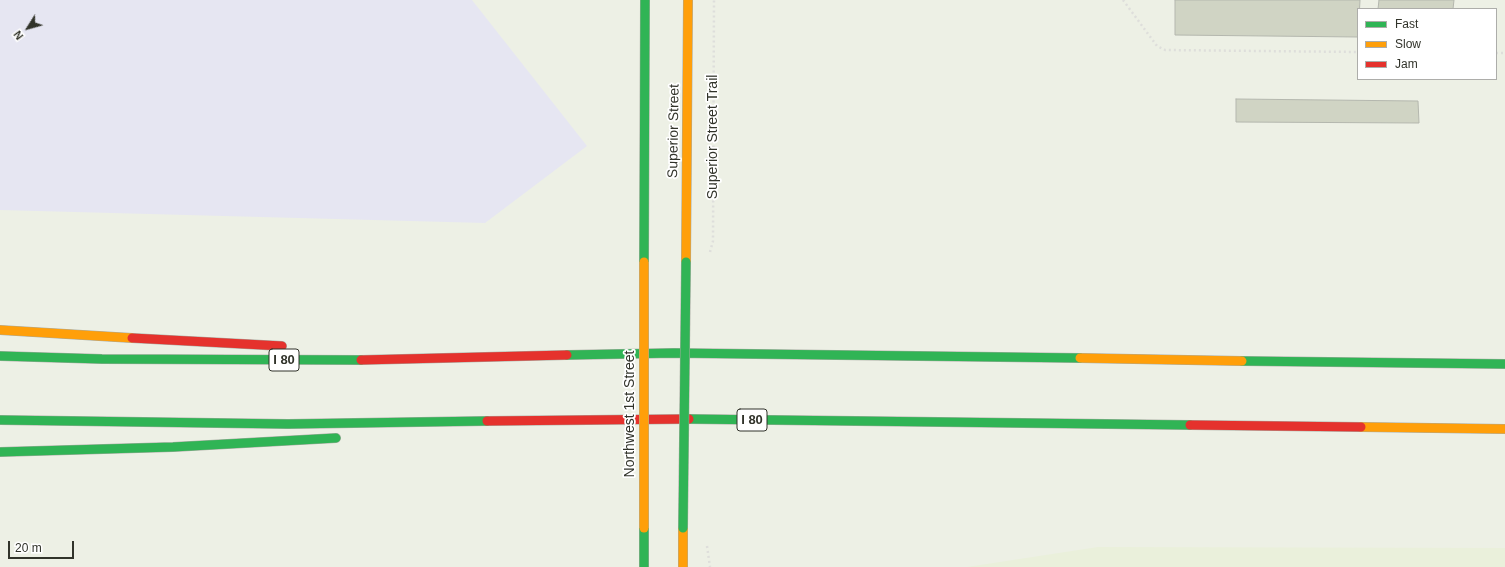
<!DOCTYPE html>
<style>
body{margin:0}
#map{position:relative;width:1505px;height:567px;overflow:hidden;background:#edf0e5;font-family:Arial,sans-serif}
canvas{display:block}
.legend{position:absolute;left:1357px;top:8px;width:140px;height:72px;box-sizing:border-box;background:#fff;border:1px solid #adadaa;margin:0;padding:5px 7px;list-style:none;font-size:12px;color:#31332a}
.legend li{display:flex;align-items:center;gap:8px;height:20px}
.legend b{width:20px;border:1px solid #adadaa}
.north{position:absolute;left:8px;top:8px;width:40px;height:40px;-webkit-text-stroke:3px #fff;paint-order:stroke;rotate:233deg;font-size:11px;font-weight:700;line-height:16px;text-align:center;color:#31332a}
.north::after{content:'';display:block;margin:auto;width:14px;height:18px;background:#31332a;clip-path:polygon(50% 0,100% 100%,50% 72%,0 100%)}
.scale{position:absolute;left:8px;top:541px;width:66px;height:18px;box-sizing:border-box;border:2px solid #31332a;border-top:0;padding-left:5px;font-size:12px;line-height:14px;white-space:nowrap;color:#31332a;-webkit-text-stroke:3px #fff;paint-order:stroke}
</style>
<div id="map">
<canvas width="1505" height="567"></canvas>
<ul class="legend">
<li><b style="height:5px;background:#30b455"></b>Fast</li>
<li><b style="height:5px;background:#ff9f0a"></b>Slow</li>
<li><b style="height:5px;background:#e5322d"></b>Jam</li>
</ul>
<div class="north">N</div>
<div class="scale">20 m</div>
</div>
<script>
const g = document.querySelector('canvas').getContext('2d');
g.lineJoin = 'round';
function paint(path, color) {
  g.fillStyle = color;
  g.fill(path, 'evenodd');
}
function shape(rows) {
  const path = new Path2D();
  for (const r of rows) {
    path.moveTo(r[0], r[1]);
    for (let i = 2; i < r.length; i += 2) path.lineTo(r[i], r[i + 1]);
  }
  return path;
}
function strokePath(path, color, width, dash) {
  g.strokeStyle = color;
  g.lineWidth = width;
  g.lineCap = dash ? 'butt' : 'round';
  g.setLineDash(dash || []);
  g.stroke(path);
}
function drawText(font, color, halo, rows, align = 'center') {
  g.font = font + ' Arial,sans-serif';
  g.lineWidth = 3.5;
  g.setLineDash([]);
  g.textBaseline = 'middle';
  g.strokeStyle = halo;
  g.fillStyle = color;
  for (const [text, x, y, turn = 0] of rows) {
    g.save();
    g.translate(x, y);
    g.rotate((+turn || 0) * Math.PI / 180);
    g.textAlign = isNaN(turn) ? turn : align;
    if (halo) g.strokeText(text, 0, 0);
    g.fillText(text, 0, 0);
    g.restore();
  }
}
paint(shape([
 [1098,547,1505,548,1505,567,967,567]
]), '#eaf0db');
paint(shape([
 [0,0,472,0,587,146,485,223,0,210]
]), '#e6e6f2');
const building = shape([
 [1175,0,1360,0,1358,37,1175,35,1175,0],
 [1379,0,1454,0,1453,9,1378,9,1379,0],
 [1236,99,1418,101,1419,123,1236,122,1236,99]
]);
paint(building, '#d0d4c4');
strokePath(building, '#b4b7ae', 1);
const fast = shape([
 [644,262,645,0],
 [567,355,674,353,1080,358],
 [0,356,102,359,361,360],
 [1242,361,1505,364],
 [689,419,1190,425],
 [0,420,288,424,487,421],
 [0,452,173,447,336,438],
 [644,528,644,567]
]);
const slow = shape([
 [686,262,688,0],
 [0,330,132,338],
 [1080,358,1242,361],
 [1361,427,1505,429],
 [683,528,683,567]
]);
const jam = shape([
 [132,338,282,346],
 [361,360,567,355],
 [487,421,689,419],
 [1190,425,1361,427]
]);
strokePath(fast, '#a7aaa1', 10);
strokePath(slow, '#a7aaa1', 10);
strokePath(jam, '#a7aaa1', 10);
strokePath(shape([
 [1123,0,1157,46,1165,50,1358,52],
 [1496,53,1505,53],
 [710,252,713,241,714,0],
 [707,546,710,567]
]), '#dededb', 2.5, [2, 3]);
strokePath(fast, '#30b455', 9);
strokePath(slow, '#ff9f0a', 9);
strokePath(jam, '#e5322d', 9);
const fastBridge = shape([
 [683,528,686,262]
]);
const slowBridge = shape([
 [644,262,644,528]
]);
strokePath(fastBridge, '#a7aaa1', 10, []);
strokePath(slowBridge, '#a7aaa1', 10, []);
strokePath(fastBridge, '#30b455', 9);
strokePath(slowBridge, '#ff9f0a', 9);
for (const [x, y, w] of [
 [284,360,30],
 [752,420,30]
]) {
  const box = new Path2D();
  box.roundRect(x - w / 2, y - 11, w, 22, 3);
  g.fillStyle = '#fff';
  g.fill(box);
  strokePath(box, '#31332a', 1);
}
drawText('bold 13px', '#31332a', null, [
 ["I 80",284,360],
 ["I 80",752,420]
]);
drawText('14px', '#31332a', '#fff', [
 ["Superior Street",674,131,-89],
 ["Superior Street Trail",713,137,-90],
 ["Northwest 1st Street",630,414,-90]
]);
</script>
